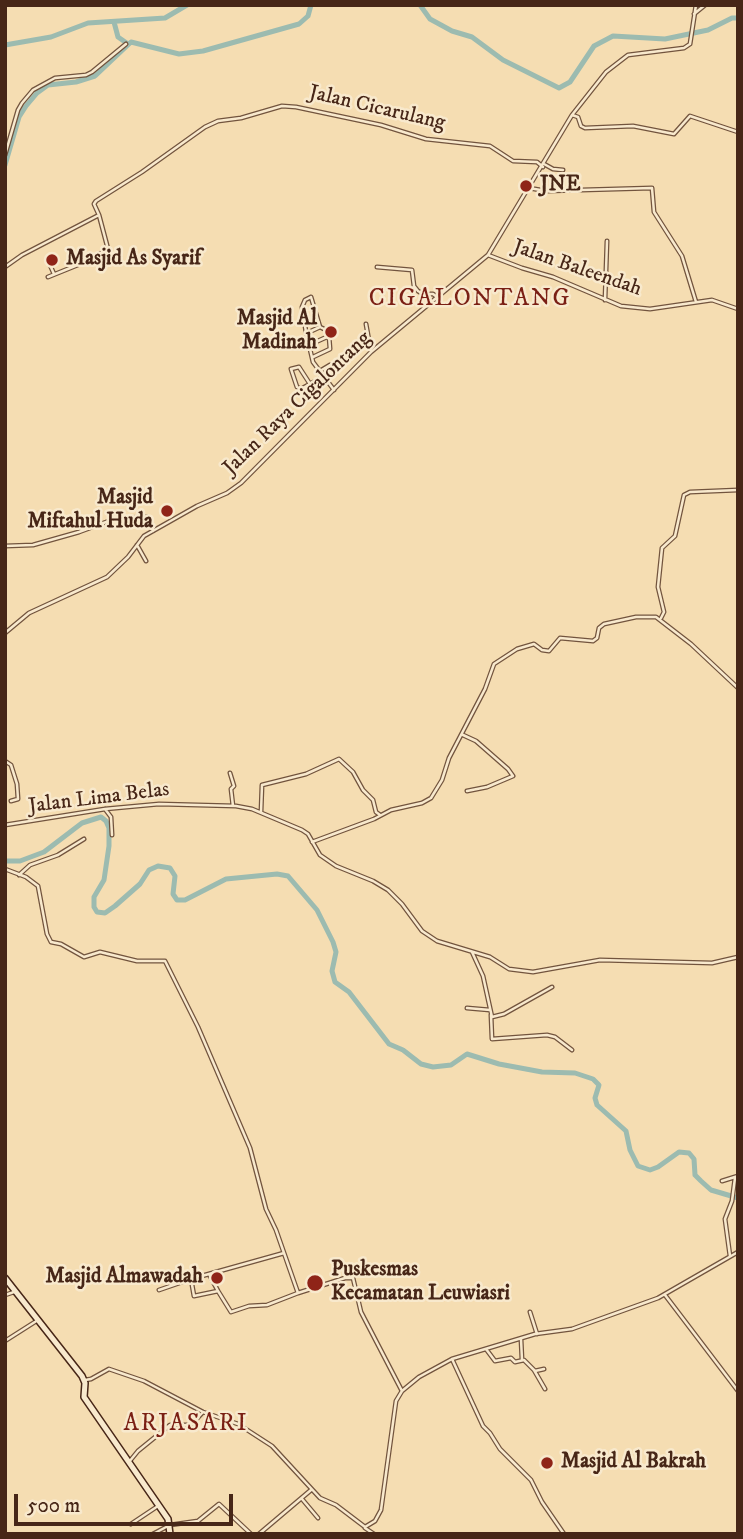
<!DOCTYPE html>
<style>
body{margin:0}
#map{position:relative;width:743px;height:1539px;overflow:hidden;background:#f5ddb2;font-family:"IM FELL DW Pica",serif}
canvas{display:block}
.frame{position:absolute;inset:0;border:7px solid #472617;pointer-events:none}
.scale{position:absolute;left:14px;top:1494px;width:219px;height:32px;box-sizing:border-box;border:4px solid #472617;border-top:0;padding-left:9px;font-size:21px;line-height:24px;white-space:nowrap;color:#472617;-webkit-text-stroke:5px #f8e9cd;paint-order:stroke}
</style>
<div id="map">
<canvas width="743" height="1539"></canvas>
<div class="frame"></div>
<div class="scale">500 m</div>
</div>
<script>
const g = document.querySelector('canvas').getContext('2d');
g.lineJoin = 'round';
function shape(rows) {
  const path = new Path2D();
  for (const r of rows) {
    path.moveTo(r[0], r[1]);
    for (let i = 2; i < r.length; i += 2) path.lineTo(r[i], r[i + 1]);
  }
  return path;
}
function strokePath(path, color, width, dash) {
  g.strokeStyle = color;
  g.lineWidth = width;
  g.lineCap = dash ? 'butt' : 'round';
  g.setLineDash(dash || []);
  g.stroke(path);
}
function drawText(font, color, halo, rows, align = 'center') {
  g.font = font + ' "IM FELL DW Pica",serif';
  g.lineWidth = 5;
  g.setLineDash([]);
  g.textBaseline = 'middle';
  g.strokeStyle = halo;
  g.fillStyle = color;
  for (const [text, x, y, turn = 0] of rows) {
    g.save();
    g.translate(x, y);
    g.rotate((+turn || 0) * Math.PI / 180);
    g.textAlign = isNaN(turn) ? turn : align;
    if (halo) g.strokeText(text, 0, 0);
    g.fillText(text, 0, 0);
    g.restore();
  }
}
strokePath(shape([
 [420,5,430,19,452,31,472,37,503,60,559,88,570,82,594,46,613,36,665,39,708,30,732,18,738,18],
 [114,22,118,37,128,44],
 [5,45,51,37,88,23,165,18,187,5],
 [5,165,19,117,26,106,37,93,48,85,76,82,95,76,131,42,179,54,203,51,299,24,308,16,311,5],
 [5,861,20,861,44,852,82,823,101,817,106,821,109,828,109,846,104,880,94,897,94,907,97,912,105,913,115,906,140,884,149,870,158,866,170,868,175,876,173,894,177,900,185,900,226,879,277,874,288,876,317,910,333,942,336,952,332,971,335,982,349,992,389,1044,403,1050,421,1064,433,1067,451,1065,467,1054,499,1064,542,1072,575,1073,593,1079,599,1085,595,1098,597,1105,626,1131,630,1150,638,1166,650,1170,658,1167,679,1152,689,1153,694,1159,695,1175,701,1181,711,1190,738,1198]
]), '#9cbbb0', 5);
const minor = shape([
 [694,14,705,5],
 [572,115,578,117,581,126,585,128,633,126,674,134,690,116,738,132],
 [5,155,18,110,22,103,33,90,55,78,86,75,92,72,126,44],
 [544,164,553,169,563,170],
 [529,188,546,191,652,188,654,212,682,256,696,302],
 [488,255,522,268,553,277,621,306,650,309,712,300,738,309],
 [50,265,54,274],
 [5,267,22,255,99,215,94,204,96,201,142,172,205,127,218,121,241,118,282,106,296,107,381,125,426,139,490,146,513,161,537,162,543,167],
 [377,267,412,270,414,286,418,291,423,294,433,294,437,297],
 [48,277,90,260,108,249,99,215],
 [605,300,607,241],
 [366,324,371,352],
 [307,333,320,327],
 [309,345,329,336,326,330,320,327,311,297,305,300,302,307,306,332,313,362,334,390],
 [313,357,330,349,329,336],
 [320,371,330,365],
 [310,384,299,367,291,369,297,387,301,389,310,384,325,376],
 [137,545,146,561],
 [5,546,33,545,79,532,117,518,148,517,153,531],
 [661,618,664,612,658,587,662,548,675,536,684,495,690,492,738,490],
 [5,633,29,613,107,577,128,557,144,536,197,506,227,493,241,483,371,352,488,255,572,115,606,72,628,55,684,48,690,44,696,5],
 [463,735,476,741,508,769,513,776,487,787,467,791],
 [5,761,11,765,17,784,18,799,11,801],
 [230,773,234,786,231,789,233,806],
 [105,809,111,817,112,835],
 [261,812,262,785,306,774,339,759,353,772,363,790,373,800,376,812,380,815],
 [5,825,105,809,159,804,236,806,252,809,302,830,308,834,320,855,336,866,373,881,388,890,402,904,422,931,437,941,490,957,509,969,533,972,600,960,712,963,738,957],
 [312,842,374,819,391,810,422,803,431,798,442,780,449,758,485,689,494,664,517,649,534,644,542,650,549,651,560,638,593,641,597,638,599,628,604,624,636,617,656,617,691,644,738,688],
 [5,869,26,877,38,886,47,934,51,942,61,944,84,957,100,952,137,961,165,961,198,1027,250,1148,266,1209,276,1230,298,1293,267,1305,249,1306,231,1312,218,1291,194,1296,191,1279],
 [19,875,30,865,58,855,84,839],
 [472,952,483,976,492,1017,504,1014,552,987],
 [467,1008,490,1010],
 [491,1015,492,1039,547,1035,555,1037,572,1050],
 [722,1181,738,1176],
 [730,1256,725,1219,732,1201,735,1178],
 [209,1274,218,1291],
 [159,1290,191,1279,284,1253],
 [298,1293,345,1278,353,1278,361,1312,402,1391],
 [5,1295,14,1292],
 [665,1295,738,1391],
 [530,1312,537,1334],
 [521,1339,522,1360],
 [5,1341,38,1320],
 [486,1349,495,1361,511,1358,515,1362,524,1360,535,1371,544,1369],
 [452,1359,483,1426,490,1433,500,1449,531,1480,542,1502,564,1534],
 [534,1370,545,1389],
 [85,1380,91,1379,109,1369,144,1381,203,1412,238,1424,272,1446,320,1498,336,1505,365,1527,375,1521,381,1510,396,1401,402,1391,419,1377,452,1359,535,1334,572,1329,658,1298,738,1252],
 [129,1462,138,1451,170,1425,191,1425,203,1412],
 [302,1499,318,1518],
 [131,1524,158,1506],
 [365,1528,374,1534],
 [153,1534,170,1525,198,1521,219,1504,251,1534],
 [259,1534,311,1490]
]);
const secondary = shape([
 [5,1278,82,1376,85,1383,84,1397,168,1519,170,1534]
]);
strokePath(minor, '#72543e', 5);
strokePath(secondary, '#472617', 8);
strokePath(minor, '#f8e9cd', 2.5);
strokePath(secondary, '#f8e9cd', 5);
for (const [x, y, r, color] of [
 [526,186,7,"#8f2418"],
 [52,260,7,"#8f2418"],
 [331,332,7,"#8f2418"],
 [167,511,7,"#8f2418"],
 [217,1278,7,"#8f2418"],
 [315,1283,9,"#8f2418"],
 [547,1463,7,"#8f2418"]
]) {
  const dot = new Path2D();
  dot.arc(x, y, r, 0, 2 * Math.PI);
  g.fillStyle = color;
  g.fill(dot);
  strokePath(dot, '#f8e9cd', 2.5);
}
drawText('21px', '#472617', '#f8e9cd', [
 ["Jalan Cicarulang",377,109,13],
 ["Jalan Baleendah",577,269,19],
 ["Jalan Raya Cigalontang",298,404,-44],
 ["Jalan Lima Belas",99,799,-7]
]);
drawText('bold 21px', '#472617', '#f8e9cd', [
 ["JNE",540,186],
 ["Masjid As Syarif",66,260],
 ["Masjid Al",317,320,"right"],
 ["Madinah",317,344,"right"],
 ["Masjid",153,499,"right"],
 ["Miftahul Huda",153,523,"right"],
 ["Puskesmas",331,1271],
 ["Kecamatan Leuwiasri",331,1295],
 ["Masjid Almawadah",203,1278,"right"],
 ["Masjid Al Bakrah",561,1463]
], 'left');
g.letterSpacing = '2px';
drawText('24px', '#7a1f14', '#f8e9cd', [
 ["CIGALONTANG",470,300],
 ["ARJASARI",186,1425]
]);
g.letterSpacing = '0px';
</script>
